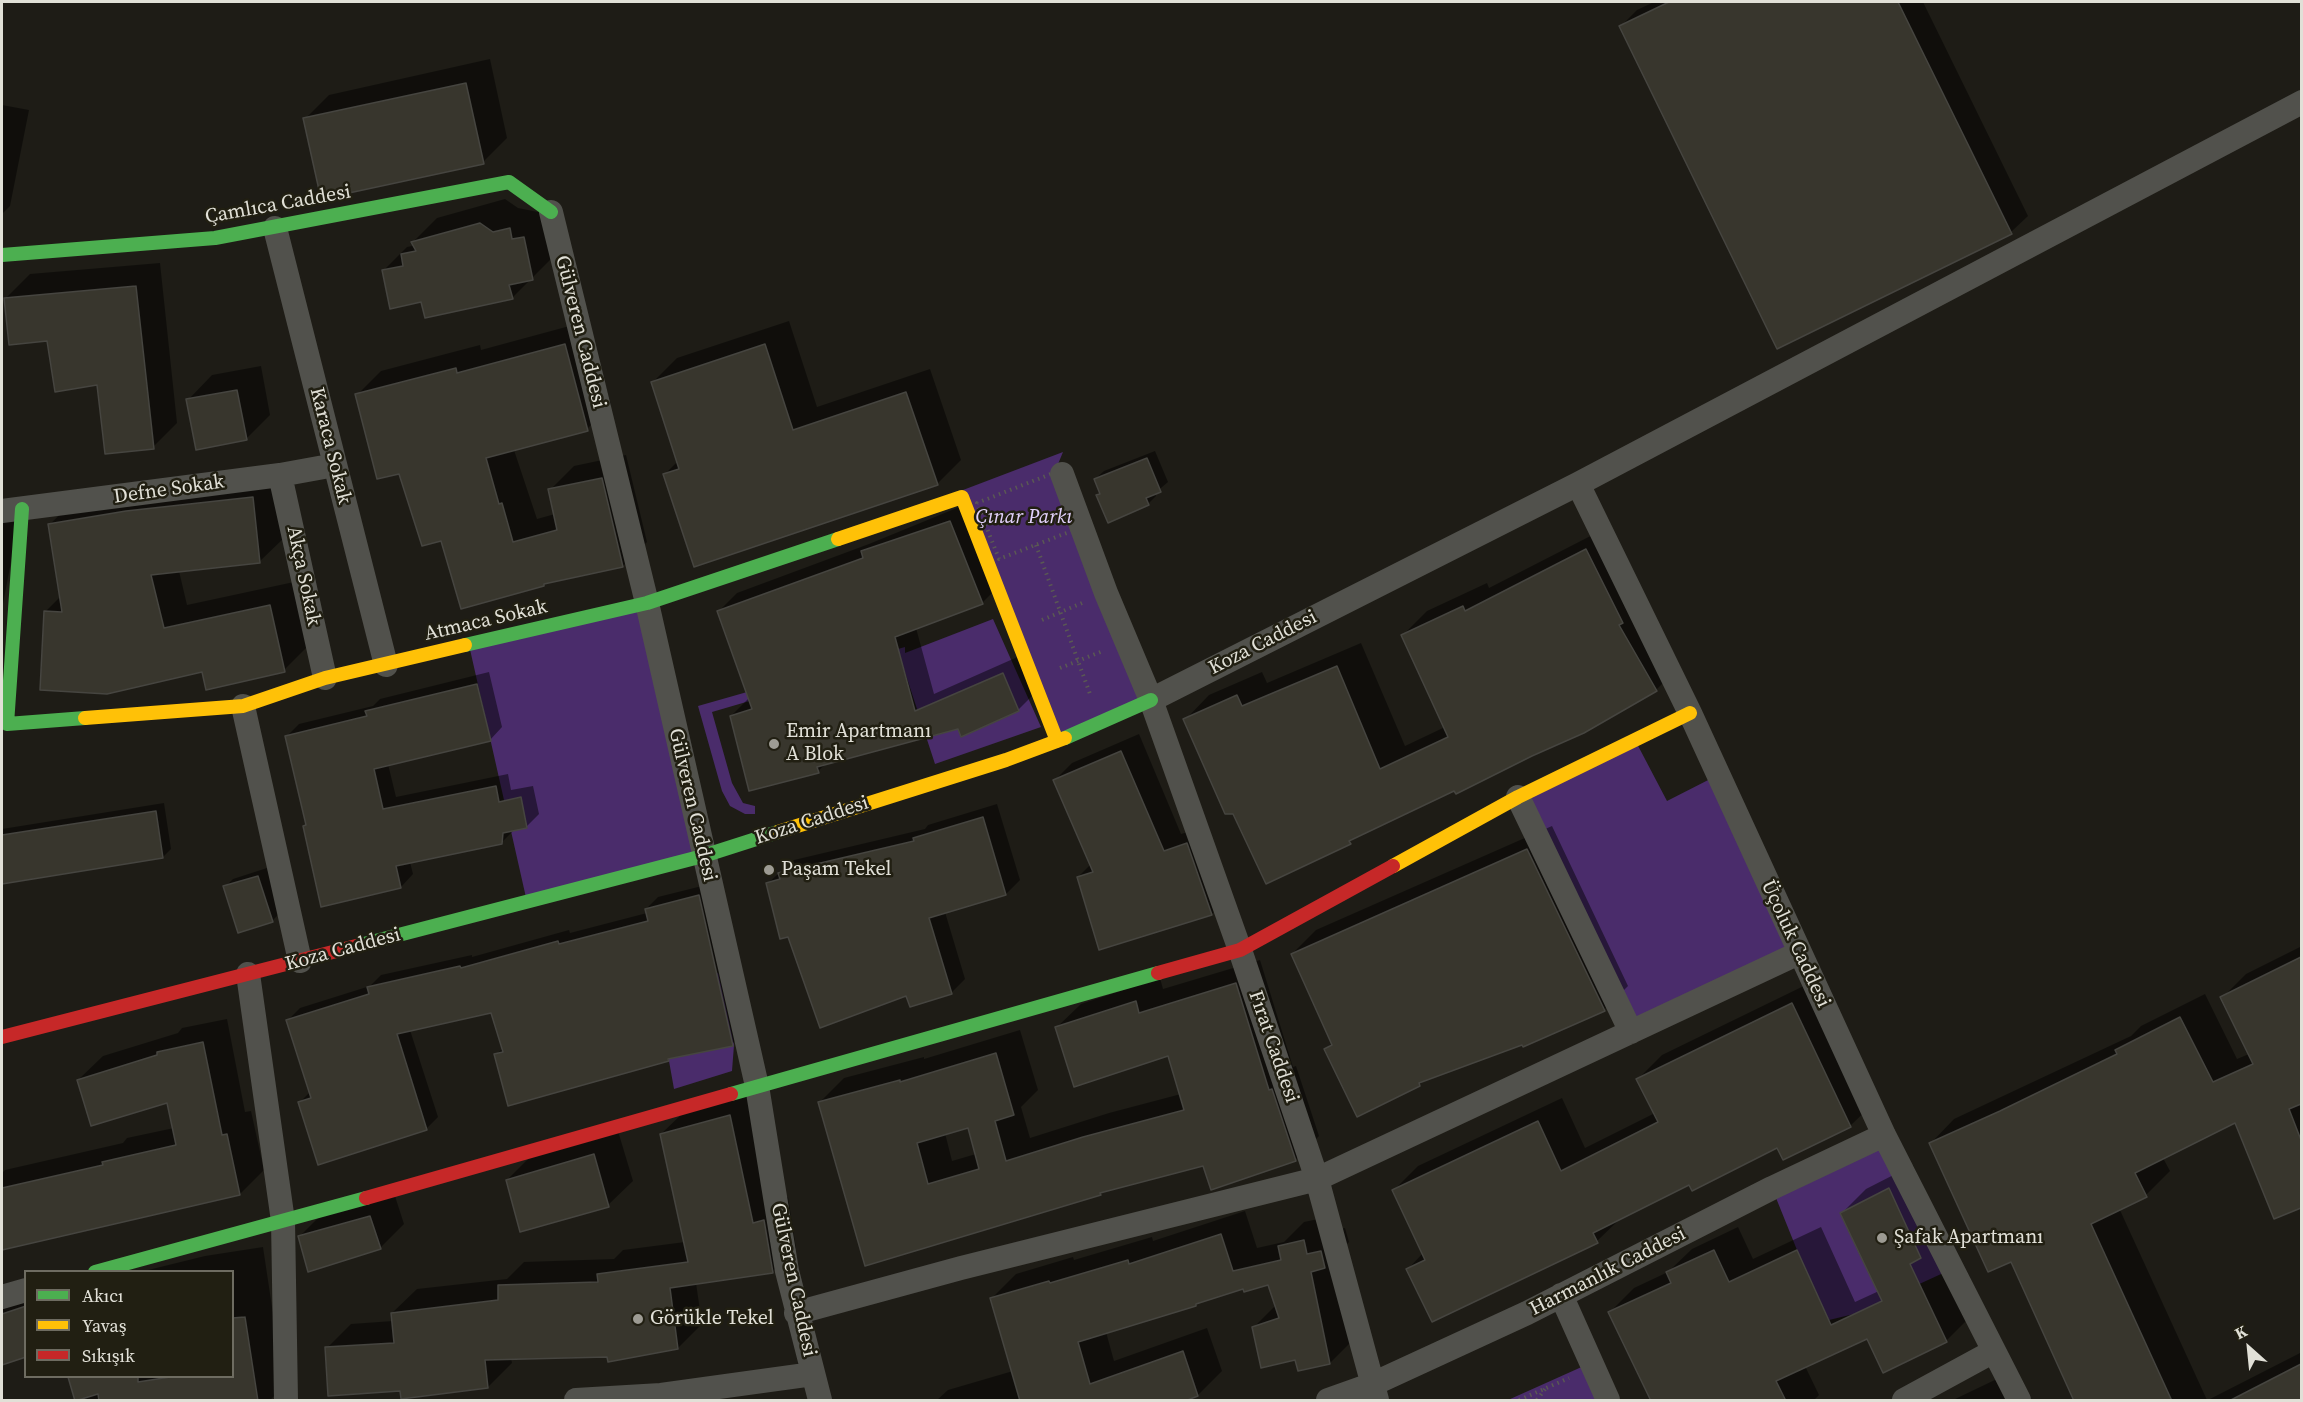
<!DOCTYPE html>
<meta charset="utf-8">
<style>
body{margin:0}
#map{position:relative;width:2303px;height:1402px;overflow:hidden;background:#1e1c16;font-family:"Source Serif 4",serif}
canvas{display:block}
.frame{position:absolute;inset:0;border:3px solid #e1e0d7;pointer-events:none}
.legend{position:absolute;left:24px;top:1270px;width:210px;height:108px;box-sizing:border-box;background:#211f12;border:2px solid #6e6c61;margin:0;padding:8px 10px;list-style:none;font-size:18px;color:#e1e0d7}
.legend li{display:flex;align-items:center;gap:12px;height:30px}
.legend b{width:30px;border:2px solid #6e6c61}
.north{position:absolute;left:2219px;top:1318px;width:60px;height:60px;-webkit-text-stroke:4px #211f12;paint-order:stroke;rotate:333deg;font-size:16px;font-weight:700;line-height:24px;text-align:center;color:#e1e0d7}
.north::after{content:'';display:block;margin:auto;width:21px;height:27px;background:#e1e0d7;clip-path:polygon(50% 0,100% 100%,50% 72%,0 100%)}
</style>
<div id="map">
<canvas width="2303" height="1402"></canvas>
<div class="frame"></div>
<ul class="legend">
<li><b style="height:8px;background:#4caf50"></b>Akıcı</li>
<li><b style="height:8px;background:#ffc107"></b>Yavaş</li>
<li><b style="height:8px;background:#c62828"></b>Sıkışık</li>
</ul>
<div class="north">K</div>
</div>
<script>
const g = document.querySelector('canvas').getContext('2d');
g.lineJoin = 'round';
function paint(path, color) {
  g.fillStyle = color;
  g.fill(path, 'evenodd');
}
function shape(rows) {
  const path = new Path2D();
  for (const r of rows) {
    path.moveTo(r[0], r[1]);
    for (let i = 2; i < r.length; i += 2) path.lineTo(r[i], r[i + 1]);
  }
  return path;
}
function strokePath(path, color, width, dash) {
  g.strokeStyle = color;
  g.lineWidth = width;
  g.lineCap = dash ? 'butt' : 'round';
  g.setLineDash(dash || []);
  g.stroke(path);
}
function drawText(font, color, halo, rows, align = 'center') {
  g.font = font + ' "Source Serif 4",serif';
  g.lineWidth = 5;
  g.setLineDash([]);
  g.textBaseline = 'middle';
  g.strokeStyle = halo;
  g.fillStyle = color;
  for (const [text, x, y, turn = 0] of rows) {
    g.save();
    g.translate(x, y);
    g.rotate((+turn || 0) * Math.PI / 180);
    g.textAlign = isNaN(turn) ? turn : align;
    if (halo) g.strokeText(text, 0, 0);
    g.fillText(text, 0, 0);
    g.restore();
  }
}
paint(shape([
 [1063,452,1056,469,1148,699,1060,736,963,490],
 [647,603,703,856,527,902,469,645],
 [993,619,1041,727,935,764,900,657,712,712,732,783,743,803,755,806,755,814,745,814,730,806,722,791,698,706,905,647,905,653],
 [1635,740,1667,801,1718,775,1799,953,1631,1032,1518,797],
 [718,973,734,1045,732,1071,674,1089,669,1061,651,995],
 [1884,1135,1952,1269,1854,1314,1829,1320,1797,1250,1772,1188],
 [1586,1365,1602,1400,1508,1400]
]), '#4a2c6b');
paint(shape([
 [1654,2,1923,2,2028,216,2011,232,1621,26,1637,10],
 [490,59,507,138,483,162,305,119,329,95],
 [2,105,29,110,10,206,2,214],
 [505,199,518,208,548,214,556,254,512,298,422,301,383,271,407,247,412,246,413,242,437,218],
 [160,263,177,423,153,447,98,383,6,298,30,274],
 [588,321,611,405,587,429,514,450,537,519,555,514,550,490,574,466,626,455,647,542,623,566,546,582,543,585,442,539,400,472,357,395,381,371,480,345,481,350],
 [789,321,817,407,930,369,961,460,937,484,664,475,678,461,653,382,677,358],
 [261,366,270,415,246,439,188,400,212,375],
 [1155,451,1168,482,1155,493,1156,496,1148,504,1098,496,1101,493,1095,479,1104,471],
 [277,474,284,538,259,562,179,571,187,605,294,582,308,646,284,670,203,670,46,611,61,596,49,525,74,501],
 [969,503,1002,583,983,602,916,628,934,694,1022,655,1038,690,1019,709,962,735,959,727,827,763,818,771,731,716,749,698,718,612,737,593,869,544],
 [2,518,19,520,2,609],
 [1610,526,1680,666,1656,690,1583,732,1457,792,1455,789,1356,836,1350,842,1234,812,1185,720,1209,695,1262,672,1267,683,1361,643,1405,746,1445,727,1403,635,1427,611,1487,583,1489,588],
 [489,672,502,727,490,740,388,764,396,797,508,774,511,790,533,786,539,814,526,827,515,829,501,843,410,862,413,874,401,887,304,826,307,823,287,736,299,724,373,706,380,699],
 [1139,734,1181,834,1205,827,1229,896,1212,914,1100,948,1078,877,1091,864,1055,780,1072,763],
 [164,803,171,849,163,857,2,882,2,829],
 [997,804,1020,880,1006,894,945,912,965,979,951,993,907,995,768,883,794,860,925,829,928,825],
 [1552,826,1628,986,1604,1010,1523,1043,1425,1079,1419,1085,1325,1050,1332,1043,1292,954,1316,930],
 [267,868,280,913,272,921,225,887,233,879],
 [710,884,744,1032,732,1044,671,1057,668,1060,496,1055,503,1048,493,1011,410,1030,438,1117,426,1129,300,1102,310,1092,288,1020,300,1008,370,986,381,975,472,955,472,957,569,930,570,933,647,913,646,909,658,897],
 [2302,946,2302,1206,2274,1217,2236,1121,2163,1158,2170,1171,2146,1195,2119,1208,2207,1400,2081,1400,2011,1260,1930,1144,1954,1119,2131,1036,2141,1026,2205,994,2237,1059,2249,1054,2222,998,2246,974],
 [1260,960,1293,1067,1296,1066,1319,1136,1295,1160,1204,1164,1103,1190,1100,1193,866,1264,820,1102,844,1078,924,1057,924,1059,1020,1030,1038,1090,1021,1107,1030,1138,1109,1113,1181,1094,1169,1054,1056,1028,1081,1004,1160,978,1163,989],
 [969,1126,976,1154,952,1161,945,1133],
 [1816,980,1875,1102,1850,1126,1778,1146,1690,1183,1622,1217,1597,1241,1408,1269,1423,1253,1394,1190,1418,1166,1562,1098,1585,1148,1655,1113,1638,1079,1662,1055],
 [227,1019,245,1112,251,1111,264,1170,240,1194,2,1248,2,1173,5,1170,123,1143,127,1138,174,1128,168,1101,78,1080,103,1056,178,1033,182,1028],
 [754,1092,777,1200,788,1197,796,1248,772,1272,696,1283,702,1324,678,1348,608,1355,511,1358,512,1363,488,1387,401,1390,327,1348,351,1324,393,1321,392,1313,417,1289,507,1279,524,1262,614,1259,623,1250,685,1242,661,1134,686,1110],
 [618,1131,633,1181,608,1205,507,1180,531,1156],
 [1913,1165,1944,1233,1970,1317,1946,1341,1867,1337,1805,1366,1819,1395,1814,1400,1654,1400,1610,1312,1634,1288,1668,1272,1692,1249,1738,1227,1753,1259,1821,1227,1855,1302,1879,1291,1842,1213,1866,1189],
 [394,1193,404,1224,380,1248,299,1237,323,1213],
 [1245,1211,1257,1248,1284,1242,1304,1222,1328,1217,1331,1231,1345,1228,1349,1242,1336,1255,1354,1339,1330,1363,1297,1358,1254,1327,1276,1305,1269,1283,1244,1287,1199,1302,1196,1305,1106,1332,1114,1361,1207,1328,1222,1371,1198,1395,1181,1400,937,1400,948,1390,1013,1371,991,1299,1016,1274,1073,1257,1074,1260,1152,1237,1153,1241],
 [263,1247,284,1387,270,1400,77,1400,70,1376,232,1376,232,1272,140,1272,205,1256],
 [26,1291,26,1355,2,1363,2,1299],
 [2302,1352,2302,1400,2208,1400],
 [2001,1377,2013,1400,1953,1400]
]), '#0007');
const building = shape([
 [1669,2,1898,2,2012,234,1777,349,1619,26,1669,2],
 [466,83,484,164,321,199,303,118,466,83],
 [480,223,493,232,510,228,512,239,524,237,533,280,509,285,513,299,425,318,421,302,390,309,382,270,403,266,401,254,416,251,411,242,480,223],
 [136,286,154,449,105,454,97,385,55,392,47,341,9,345,4,298,136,286],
 [565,344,588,431,486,458,499,504,502,503,513,542,557,530,548,489,602,478,623,567,544,584,544,586,461,609,441,541,422,546,399,474,377,479,355,394,456,368,457,373,565,344],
 [765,344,793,430,906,392,938,485,694,567,663,474,679,469,651,382,765,344],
 [237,390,247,440,196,450,186,399,237,390],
 [1147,458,1161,492,1146,498,1149,505,1108,523,1096,495,1100,494,1094,479,1147,458],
 [253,497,260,563,151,575,164,628,270,605,285,672,206,690,202,672,107,694,40,690,44,611,62,612,48,524,126,511,253,497],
 [950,521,983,604,895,637,915,711,1003,673,1019,711,961,737,958,729,817,767,819,773,749,791,730,716,752,709,717,611,863,558,861,551,950,521],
 [1586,549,1623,623,1619,625,1657,691,1584,733,1532,756,1456,794,1454,791,1349,841,1351,844,1266,884,1233,814,1225,814,1183,719,1237,695,1242,706,1337,666,1380,769,1448,737,1401,635,1463,606,1465,611,1586,549],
 [477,684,491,741,374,769,383,809,496,786,499,802,521,797,527,828,503,833,502,844,396,866,401,888,321,907,303,826,306,825,285,736,367,716,365,711,477,684],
 [1121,751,1164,851,1187,843,1212,915,1099,950,1077,877,1093,872,1053,780,1121,751],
 [156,811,163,858,2,884,2,835,156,811],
 [983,817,1006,895,929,918,952,994,910,1007,906,996,820,1028,788,937,780,939,766,883,780,879,778,873,914,841,913,838,983,817],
 [1527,849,1605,1011,1523,1047,1522,1045,1419,1083,1420,1086,1357,1117,1324,1049,1332,1045,1291,954,1527,849],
 [258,876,273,922,238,933,223,886,258,876],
 [699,895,733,1046,668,1059,669,1061,508,1106,494,1054,503,1052,491,1013,397,1034,427,1130,318,1165,298,1102,311,1098,286,1020,369,994,367,987,460,966,461,968,558,941,559,944,648,921,645,909,699,895],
 [2301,957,2301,1104,2289,1109,2301,1140,2301,1208,2274,1219,2235,1123,2135,1173,2147,1197,2091,1224,2172,1401,2074,1401,2011,1262,1988,1272,1929,1143,2000,1111,2117,1054,2115,1050,2180,1017,2213,1082,2253,1064,2220,997,2301,957],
 [1236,983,1269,1090,1272,1089,1296,1161,1211,1190,1203,1166,1100,1193,1101,1195,865,1266,818,1102,900,1080,900,1082,996,1053,1014,1115,995,1121,1006,1161,1083,1137,1184,1110,1168,1056,1074,1087,1055,1027,1136,1001,1139,1013,1236,983],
 [968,1128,979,1169,928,1184,917,1143,968,1128],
 [1792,1003,1851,1127,1783,1160,1777,1148,1692,1191,1689,1185,1593,1233,1598,1243,1432,1322,1406,1269,1425,1260,1392,1190,1538,1121,1561,1171,1658,1122,1636,1079,1792,1003],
 [203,1042,222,1135,227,1134,240,1195,2,1250,2,1188,103,1165,102,1162,176,1145,167,1103,91,1126,77,1080,157,1055,157,1052,203,1042],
 [730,1115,753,1223,764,1220,773,1273,670,1288,678,1349,608,1362,607,1357,485,1360,488,1388,401,1399,400,1391,328,1396,325,1347,394,1343,391,1313,498,1300,498,1285,598,1282,597,1274,688,1262,660,1134,730,1115],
 [594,1154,609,1207,520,1232,506,1180,594,1154],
 [1889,1188,1921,1258,1910,1264,1947,1342,1883,1373,1867,1339,1776,1381,1786,1401,1651,1401,1608,1312,1671,1283,1666,1272,1714,1250,1729,1282,1797,1250,1831,1325,1882,1301,1840,1213,1889,1188],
 [370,1216,381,1249,308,1272,298,1236,370,1216],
 [1221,1234,1233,1271,1281,1260,1278,1246,1304,1240,1307,1254,1321,1251,1325,1268,1311,1272,1330,1364,1298,1371,1295,1360,1261,1368,1252,1327,1279,1318,1268,1285,1244,1292,1243,1289,1196,1304,1196,1306,1078,1342,1090,1384,1183,1351,1198,1396,1185,1401,1020,1401,990,1298,1049,1281,1050,1283,1128,1260,1129,1264,1221,1234],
 [26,1306,26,1357,2,1365,2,1314,26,1306],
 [245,1317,258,1401,99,1401,98,1394,75,1401,68,1377,138,1377,138,1382,170,1377,232,1377,232,1318,245,1317],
 [2301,1364,2301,1401,2229,1401,2301,1364]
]);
paint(building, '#38362d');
strokePath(building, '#464540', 1.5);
strokePath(shape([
 [1056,472,1077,529,999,559,977,503,1056,472],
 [1036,545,1090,694],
 [1042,620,1082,603],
 [1060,668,1103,651],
 [1519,1400,1569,1378],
 [1537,1400,1545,1389]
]), '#5a5854', 4, [1.5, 4.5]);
strokePath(shape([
 [551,212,647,603,757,1086,787,1271,820,1400],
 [275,228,386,665],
 [1062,474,1106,593,1151,700,1240,950,1317,1179,1377,1400],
 [280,475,325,678],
 [1578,484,1690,713,1884,1135,2019,1400],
 [2,511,280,475,335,465],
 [1151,700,1578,484,2302,102],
 [243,706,300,961],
 [1518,797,1631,1032],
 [248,974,283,1221,286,1400],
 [1561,1295,1608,1400],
 [2,1297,26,1290],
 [796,1313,961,1268,1317,1179,1799,953],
 [576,1400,661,1395,813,1374],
 [1328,1400,1373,1384,1527,1313,1772,1188,1884,1135],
 [1904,1400,1994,1351]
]), '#51514c', 24);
strokePath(shape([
 [2,255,215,238,509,182,551,212],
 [22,509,7,724,85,718],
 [465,645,647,603,838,539],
 [1065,738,1151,700],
 [360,945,703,856,778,832],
 [731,1094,1158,973],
 [95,1272,366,1198]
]), '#4caf50', 14);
strokePath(shape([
 [838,539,962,497,1057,741],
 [85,718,243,706,325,678,465,645],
 [778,832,1006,760,1065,738],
 [1393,866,1518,797,1690,713]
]), '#ffc107', 14);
strokePath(shape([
 [1158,973,1240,950,1393,866],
 [2,1037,360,945],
 [366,1198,731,1094]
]), '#c62828', 14);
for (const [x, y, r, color] of [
 [774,744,6,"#9d9b93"],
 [769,870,6,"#9d9b93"],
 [1882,1238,6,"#9d9b93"],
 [638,1319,6,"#9d9b93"]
]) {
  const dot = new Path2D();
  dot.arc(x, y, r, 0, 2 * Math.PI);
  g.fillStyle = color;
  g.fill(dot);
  strokePath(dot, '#211f12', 2);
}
drawText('20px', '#e1e0d7', '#211f12', [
 ["Çamlıca Caddesi",278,205,-10],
 ["Gülveren Caddesi",580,332,76],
 ["Karaca Sokak",330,446,76],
 ["Defne Sokak",169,490,-8],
 ["Akça Sokak",303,576,78],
 ["Atmaca Sokak",486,621,-13],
 ["Koza Caddesi",1263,643,-27],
 ["Gülveren Caddesi",692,805,77],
 ["Koza Caddesi",812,821,-18],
 ["Üçoluk Caddesi",1795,944,65],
 ["Koza Caddesi",343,950,-15],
 ["Fırat Caddesi",1273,1047,71],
 ["Harmanlık Caddesi",1608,1272,-27],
 ["Gülveren Caddesi",793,1280,78]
]);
drawText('italic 20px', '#e3d2fd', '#211f12', [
 ["Çınar Parkı",1024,518]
]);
drawText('20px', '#e1e0d7', '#211f12', [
 ["Emir Apartmanı",786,732],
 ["A Blok",786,755],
 ["Paşam Tekel",781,870],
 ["Şafak Apartmanı",1894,1238],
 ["Görükle Tekel",650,1319]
], 'left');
</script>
